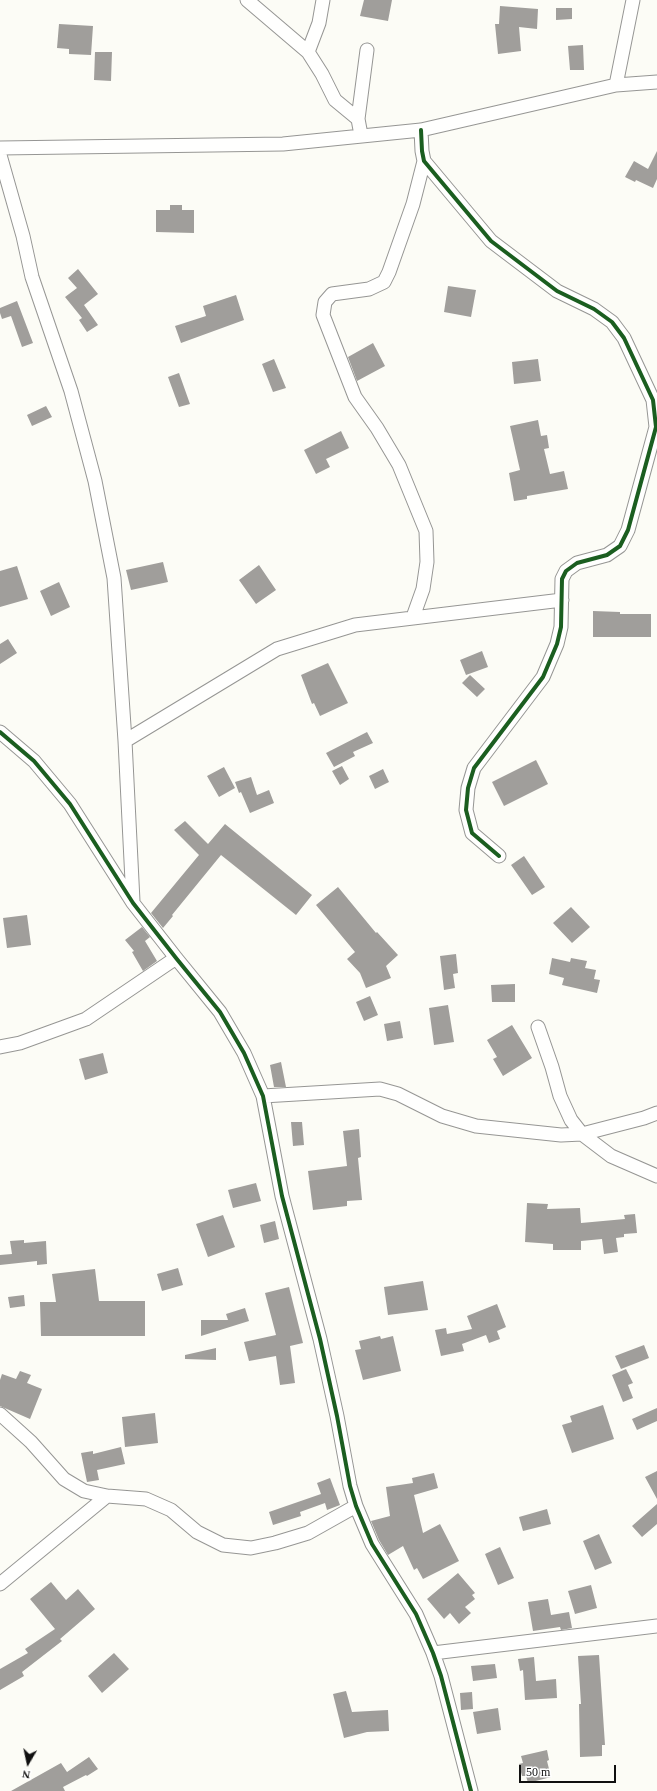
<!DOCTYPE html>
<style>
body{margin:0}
#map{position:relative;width:657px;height:1791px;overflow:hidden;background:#fcfcf6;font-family:"Times New Roman",serif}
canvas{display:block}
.north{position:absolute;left:8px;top:1743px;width:40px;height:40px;-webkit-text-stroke:3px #fff;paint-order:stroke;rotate:189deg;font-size:11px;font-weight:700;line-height:16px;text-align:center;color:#101010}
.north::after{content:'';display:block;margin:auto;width:14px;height:18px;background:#101010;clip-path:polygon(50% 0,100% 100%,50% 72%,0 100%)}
.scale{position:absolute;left:519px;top:1765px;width:97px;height:18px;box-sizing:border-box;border:2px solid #101010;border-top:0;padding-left:5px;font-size:12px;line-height:14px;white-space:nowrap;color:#101010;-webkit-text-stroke:3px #fff;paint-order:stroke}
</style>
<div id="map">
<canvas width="657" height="1791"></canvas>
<div class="north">N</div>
<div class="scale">50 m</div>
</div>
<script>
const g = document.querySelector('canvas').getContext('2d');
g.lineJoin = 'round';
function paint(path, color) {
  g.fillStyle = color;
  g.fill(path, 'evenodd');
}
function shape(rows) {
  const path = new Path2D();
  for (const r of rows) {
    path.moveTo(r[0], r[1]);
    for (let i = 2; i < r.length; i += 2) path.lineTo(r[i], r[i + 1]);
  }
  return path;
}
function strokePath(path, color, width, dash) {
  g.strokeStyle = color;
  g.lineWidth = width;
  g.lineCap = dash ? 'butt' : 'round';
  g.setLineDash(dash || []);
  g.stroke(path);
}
paint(shape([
 [364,0,392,0,388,21,360,16],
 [500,6,538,9,537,29,519,27,521,51,498,54,495,24,499,24],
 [556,8,572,8,572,19,556,20],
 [59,24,93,26,91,55,69,54,69,49,57,48],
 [583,45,584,70,570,70,568,46],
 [95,52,112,52,111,81,94,80],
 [657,151,657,179,653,188,636,180,635,182,625,177,634,161,648,169],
 [170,205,182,205,182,210,194,210,194,233,156,232,156,210,170,210],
 [78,269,98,294,84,305,98,325,87,332,79,320,82,318,65,297,77,288,68,278],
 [448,286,476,290,471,317,444,312],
 [236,295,244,320,181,343,175,326,206,316,203,306],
 [17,301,33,343,22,347,11,316,2,319,0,313,0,308],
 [373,343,385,366,357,381,348,357],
 [274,359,286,388,273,392,262,364],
 [538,359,541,381,514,384,512,362],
 [179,373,190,404,179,407,168,377],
 [46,406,52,417,32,426,27,415],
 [538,420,541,436,547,435,549,448,544,449,550,474,564,471,568,489,527,496,527,499,514,501,509,473,520,470,510,426],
 [341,431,349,448,326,459,330,467,316,474,304,450],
 [163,562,168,582,131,590,126,570],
 [259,565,276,590,256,604,239,580],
 [17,566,28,599,0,607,0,571],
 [59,582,70,607,51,616,40,591],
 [593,611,620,612,620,614,651,614,651,637,593,637],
 [8,639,17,653,0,664,0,644],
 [482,651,488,667,466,675,460,660],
 [328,663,348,703,320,716,314,703,312,704,301,675],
 [470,675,485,689,477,697,462,683],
 [367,732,373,743,353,752,355,756,334,767,326,753],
 [536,760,548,784,504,806,492,782],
 [342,766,349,779,340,785,332,771],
 [224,767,235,788,219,797,207,776],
 [383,769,389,782,375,789,369,776],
 [251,777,257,795,269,790,274,803,250,813,241,792,239,793,235,782],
 [185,821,208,844,225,824,312,895,296,915,221,855,172,915,173,916,163,928,151,913,199,855,174,830],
 [524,856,545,887,532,895,511,865],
 [338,887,376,933,377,932,398,955,386,966,391,978,366,988,360,973,347,959,355,952,316,905],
 [571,907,590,927,572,943,553,923],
 [27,915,31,945,7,948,3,918],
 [142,927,150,937,145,941,157,961,143,971,132,952,134,951,125,940],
 [456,954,458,973,453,974,455,988,444,990,440,956],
 [552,958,570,962,571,958,587,961,585,968,596,970,594,979,600,980,597,993,562,985,564,978,549,974],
 [515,984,515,1002,492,1002,491,985],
 [370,996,378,1015,364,1021,356,1002],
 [448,1005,454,1042,434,1045,429,1008],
 [400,1021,403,1038,387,1041,384,1024],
 [512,1025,532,1058,503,1076,493,1059,497,1057,487,1040],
 [103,1053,108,1073,85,1080,79,1059],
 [281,1062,286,1087,274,1087,270,1065],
 [291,1122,302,1122,304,1145,293,1146],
 [359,1129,361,1157,358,1158,362,1200,347,1201,347,1206,313,1210,308,1171,347,1166,343,1131],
 [256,1183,261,1201,233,1208,228,1190],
 [527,1203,548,1204,547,1209,580,1208,581,1223,625,1219,624,1215,635,1214,637,1233,624,1234,624,1237,616,1238,618,1252,604,1254,602,1239,581,1241,581,1250,553,1250,553,1244,525,1242],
 [223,1215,235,1247,208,1257,196,1224],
 [275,1221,279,1239,264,1243,260,1225],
 [24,1240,24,1243,46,1241,47,1264,37,1265,37,1261,0,1265,0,1255,12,1254,10,1241],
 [178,1268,183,1285,162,1291,157,1274],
 [95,1269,99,1301,145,1301,145,1336,41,1336,40,1302,56,1302,52,1274],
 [423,1281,428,1310,388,1315,384,1287],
 [289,1287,303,1343,290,1346,295,1383,280,1385,276,1356,249,1361,244,1342,276,1335,265,1293],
 [24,1295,25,1306,10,1308,8,1297],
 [497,1304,506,1327,497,1331,500,1339,489,1343,486,1335,462,1344,464,1351,441,1356,435,1330,446,1328,447,1334,472,1329,467,1316],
 [245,1308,249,1321,201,1336,201,1320,228,1320,226,1314],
 [380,1336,381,1339,393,1336,401,1371,363,1380,355,1350,361,1349,359,1341],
 [644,1345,649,1358,621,1369,615,1356],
 [216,1348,216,1360,185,1359,185,1355],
 [626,1369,633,1383,628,1385,633,1398,623,1402,612,1375],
 [20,1371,31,1375,27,1383,42,1389,30,1419,0,1406,0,1380,2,1374,16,1379],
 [603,1405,614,1439,572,1453,562,1425,572,1422,570,1416],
 [657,1408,657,1421,637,1430,632,1419],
 [155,1413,158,1443,125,1447,122,1417],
 [121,1447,125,1464,97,1470,99,1480,87,1482,81,1453,93,1451,93,1454],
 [657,1471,657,1499,645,1477],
 [434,1473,438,1488,414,1495,423,1533,440,1524,459,1561,423,1579,417,1568,414,1570,403,1546,388,1555,379,1540,371,1521,390,1516,386,1487,413,1483,412,1478],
 [330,1478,340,1505,327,1510,325,1503,300,1512,301,1516,273,1525,269,1512,321,1494,317,1483],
 [657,1504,657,1524,642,1537,632,1526],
 [547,1509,551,1524,523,1531,519,1517],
 [599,1534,612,1563,595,1570,583,1541],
 [500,1547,514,1578,498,1585,485,1554],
 [458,1573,475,1593,472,1595,475,1599,465,1607,471,1613,459,1624,450,1613,444,1619,427,1599],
 [51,1582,66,1600,78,1589,95,1609,60,1639,62,1641,22,1672,24,1676,0,1690,0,1669,28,1653,25,1649,55,1629,30,1599],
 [591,1585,597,1608,575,1614,568,1591],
 [548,1599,551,1615,569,1612,572,1628,561,1630,560,1627,533,1631,528,1602],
 [114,1653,129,1669,102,1693,88,1676],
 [599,1655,605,1745,602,1745,602,1756,580,1757,579,1704,581,1704,578,1656],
 [534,1657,536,1681,556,1679,557,1698,525,1700,523,1670,520,1671,518,1659],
 [495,1664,497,1678,473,1681,471,1666],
 [346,1691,352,1712,388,1710,389,1731,367,1732,344,1738,333,1694],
 [472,1692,473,1709,461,1710,460,1693],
 [498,1708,501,1730,477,1734,473,1712],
 [547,1750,549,1760,547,1761,551,1777,528,1783,526,1776,522,1776,519,1764,523,1763,521,1756],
 [89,1757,98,1769,87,1776,86,1775,63,1787,65,1791,11,1791,61,1763,67,1772]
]), '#a09e9b');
const minor = shape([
 [247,0,308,52,322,74,335,100,358,119,361,135],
 [308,52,319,23,323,0],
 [616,85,633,0],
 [358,119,367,50],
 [421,130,422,151,424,161,491,241,557,291,594,309,612,322,624,338,653,400,656,427,628,530,620,546,607,555,577,563,566,571,562,579,561,627,557,644,543,677,474,768,468,788,466,810,472,833,499,856],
 [0,148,283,144,421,130,616,85,657,82],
 [0,155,23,236,32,277,71,391,95,481,114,578,125,741,133,901],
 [413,617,423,589,427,562,426,531,399,465,377,428,355,397,323,315,325,302,332,294,369,289,384,282,389,272,413,204,424,161],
 [0,732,34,761,70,804,133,903,176,958,220,1012,244,1053,263,1096,282,1196,320,1339,337,1416,350,1486,356,1506,372,1544,416,1614,433,1653,441,1676,471,1791],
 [125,741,277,649,355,625,562,600],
 [538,1027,552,1067,560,1096,571,1120,582,1134,611,1156,657,1176],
 [0,1047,20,1043,86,1019,176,958],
 [263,1096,380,1089,398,1094,442,1116,476,1126,561,1135,582,1134,644,1118,657,1113],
 [0,1414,31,1442,64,1479,84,1491,107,1496,146,1499,171,1510,197,1532,223,1545,251,1548,275,1543,308,1533,356,1506],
 [0,1584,107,1496],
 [433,1653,657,1626]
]);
strokePath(minor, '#969694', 15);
strokePath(minor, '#fffffe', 13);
strokePath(shape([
 [421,130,422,151,424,161,491,241,557,291,594,309,612,322,624,338,653,400,656,427,628,530,620,546,607,555,577,563,566,571,562,579,561,627,557,644,543,677,474,768,468,788,466,810,472,833,499,856],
 [0,732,34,761,70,804,133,903,176,958,220,1012,244,1053,263,1096,282,1196,320,1339,337,1416,350,1486,356,1506,372,1544,416,1614,433,1653,441,1676,471,1791]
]), '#1b5e20', 4);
</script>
